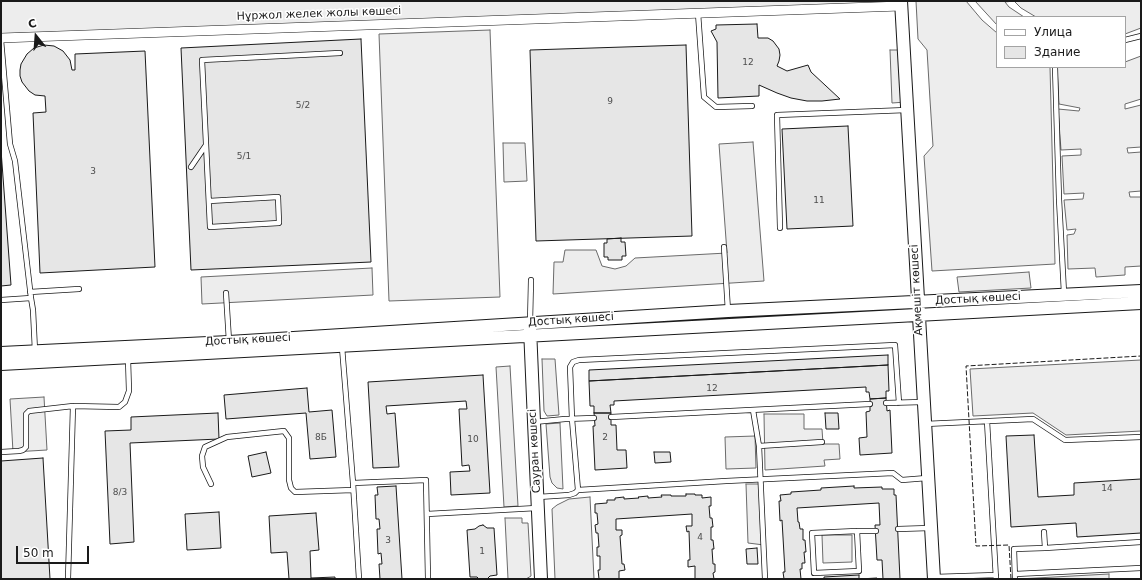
<!DOCTYPE html>
<meta charset="utf-8">
<style>
body{margin:0}
#map{position:relative;width:1142px;height:580px;overflow:hidden;background:#fff;font-family:"DejaVu Sans",sans-serif}
canvas{display:block}
.frame{position:absolute;inset:0;border:2px solid #1a1a1a;pointer-events:none}
.legend{position:absolute;left:996px;top:16px;width:130px;height:52px;box-sizing:border-box;background:#fff;border:1px solid #a3a3a3;margin:0;padding:5px 7px;list-style:none;font-size:12px;color:#1a1a1a}
.legend li{display:flex;align-items:center;gap:8px;height:20px}
.legend b{width:20px;border:1px solid #a3a3a3}
.north{position:absolute;left:16px;top:16px;width:40px;height:40px;-webkit-text-stroke:3px #fff;paint-order:stroke;rotate:343deg;font-size:11px;font-weight:700;line-height:16px;text-align:center;color:#1a1a1a}
.north::after{content:'';display:block;margin:auto;width:14px;height:18px;background:#1a1a1a;clip-path:polygon(50% 0,100% 100%,50% 72%,0 100%)}
.scale{position:absolute;left:16px;top:546px;width:73px;height:18px;box-sizing:border-box;border:2px solid #1a1a1a;border-top:0;padding-left:5px;font-size:12px;line-height:14px;white-space:nowrap;color:#1a1a1a;-webkit-text-stroke:3px #fff;paint-order:stroke}
</style>
<div id="map">
<canvas width="1142" height="580"></canvas>
<div class="frame"></div>
<ul class="legend">
<li><b style="height:5px;background:#fff"></b>Улица</li>
<li><b style="height:11px;background:#e6e6e6"></b>Здание</li>
</ul>
<div class="north">С</div>
<div class="scale">50 m</div>
</div>
<script>
const g = document.querySelector('canvas').getContext('2d');
g.lineJoin = 'round';
function paint(path, color) {
  g.fillStyle = color;
  g.fill(path, 'evenodd');
}
function shape(rows) {
  const path = new Path2D();
  for (const r of rows) {
    path.moveTo(r[0], r[1]);
    for (let i = 2; i < r.length; i += 2) path.lineTo(r[i], r[i + 1]);
  }
  return path;
}
function strokePath(path, color, width, dash) {
  g.strokeStyle = color;
  g.lineWidth = width;
  g.lineCap = dash ? 'butt' : 'round';
  g.setLineDash(dash || []);
  g.stroke(path);
}
function drawText(font, color, halo, rows, align = 'center') {
  g.font = font + ' "DejaVu Sans",sans-serif';
  g.lineWidth = 3;
  g.setLineDash([]);
  g.textBaseline = 'middle';
  g.strokeStyle = halo;
  g.fillStyle = color;
  for (const [text, x, y, turn = 0] of rows) {
    g.save();
    g.translate(x, y);
    g.rotate((+turn || 0) * Math.PI / 180);
    g.textAlign = isNaN(turn) ? turn : align;
    if (halo) g.strokeText(text, 0, 0);
    g.fillText(text, 0, 0);
    g.restore();
  }
}
const built = shape([
 [1,1,871,1,871,4,1,34,1,1],
 [916,1,966,1,982,20,997,33,997,67,1050,67,1055,264,932,271,924,156,933,146,930,100,927,50,918,39,916,1],
 [975,1,1141,1,1141,28,1125,34,1125,17,1036,17,1021,8,1014,1,1005,2,1009,7,1024,17,997,17,997,25,975,1],
 [490,30,500,297,389,301,379,34,490,30],
 [890,50,904,50,906,102,892,103,890,50],
 [1141,56,1141,99,1125,104,1125,109,1141,105,1141,147,1127,148,1128,153,1141,152,1141,191,1129,192,1130,197,1141,197,1141,266,1125,267,1125,275,1096,277,1095,268,1068,269,1067,235,1074,234,1076,229,1067,230,1064,200,1083,199,1084,193,1064,194,1062,156,1081,155,1081,149,1061,150,1058,109,1079,111,1080,108,1059,104,1057,67,1125,67,1125,62,1141,56],
 [753,142,764,281,553,294,554,262,563,262,565,250,596,250,602,266,615,269,626,266,635,258,727,253,719,144,753,142],
 [503,143,525,143,527,181,504,182,503,143],
 [372,268,373,295,202,304,201,277,372,268],
 [1029,272,1031,288,959,292,957,277,1029,272],
 [542,359,555,359,559,415,547,416,544,411,542,359],
 [1141,360,1141,431,1066,435,1033,413,973,416,970,369,1141,360],
 [510,366,518,506,504,507,496,367,510,366],
 [44,397,47,450,13,452,10,399,44,397],
 [764,414,804,414,804,429,822,429,823,444,839,444,840,459,824,460,825,466,765,470,764,414],
 [560,423,563,489,557,488,552,483,550,477,546,424,560,423],
 [755,436,756,468,726,469,725,437,755,436],
 [746,484,761,484,764,545,748,543,746,484],
 [590,497,594,579,555,579,552,509,557,505,569,499,590,497],
 [505,518,522,518,522,523,528,523,531,576,526,579,508,579,505,518],
 [822,535,852,535,852,562,823,563,822,535],
 [1109,574,1109,579,1018,579,1109,574]
]);
paint(built, '#ededed');
strokePath(built, '#6a6a6a', 1);
const building = shape([
 [757,24,758,38,768,38,773,41,779,49,780,55,779,61,777,66,787,71,808,65,811,72,840,99,822,101,807,101,791,98,777,93,759,85,759,96,718,98,717,42,711,31,716,29,716,25,757,24],
 [361,39,371,262,191,270,181,48,361,39],
 [44,45,54,46,63,51,70,60,72,70,75,70,75,54,145,51,155,267,40,273,33,113,46,112,45,96,35,95,29,91,22,82,20,76,20,70,21,64,27,54,34,48,44,45],
 [686,45,692,236,536,241,530,50,686,45],
 [848,126,853,226,787,229,782,129,848,126],
 [1,150,11,285,1,286,1,150],
 [621,238,621,242,625,242,626,256,622,256,622,260,608,260,608,257,604,257,604,243,607,243,607,239,621,238],
 [888,355,888,365,589,381,589,370,888,355],
 [888,365,889,391,886,391,886,398,870,399,869,392,866,392,866,387,614,401,614,405,610,405,611,413,594,413,594,406,590,406,589,381,888,365],
 [483,375,490,493,451,495,450,472,470,471,469,465,462,466,459,409,467,409,466,401,386,406,387,414,395,413,399,467,373,468,368,382,483,375],
 [307,388,309,412,332,410,336,457,310,459,306,413,226,419,224,395,307,388],
 [886,398,887,411,890,410,892,453,860,455,859,438,867,437,866,412,870,411,870,399,886,398],
 [218,413,219,439,130,443,134,542,110,544,105,431,131,430,131,417,218,413],
 [594,413,611,413,611,425,616,425,617,450,626,450,627,468,595,470,593,426,595,426,594,413],
 [825,413,838,413,839,429,826,429,825,413],
 [1034,435,1038,497,1074,495,1074,483,1141,479,1141,533,1077,537,1076,523,1011,527,1006,436,1034,435],
 [266,452,271,473,252,477,248,456,266,452],
 [654,452,670,452,671,462,655,463,654,452],
 [43,458,50,579,1,579,1,461,43,458],
 [396,486,402,579,380,579,379,564,382,564,381,553,378,554,377,529,380,529,379,519,376,519,375,495,378,495,377,487,396,486],
 [854,486,854,488,882,487,882,489,894,489,894,495,896,495,900,579,883,579,882,560,877,560,875,525,880,525,879,503,797,508,798,522,799,522,800,529,803,529,803,540,805,540,806,552,804,552,805,563,802,563,802,569,800,569,801,579,784,579,783,572,785,572,782,520,780,521,779,501,781,501,780,495,791,494,791,492,821,490,821,488,854,486],
 [686,494,695,494,695,495,702,495,702,498,711,497,711,506,709,506,710,518,712,518,713,527,711,527,711,540,713,540,714,549,712,549,713,564,715,564,715,572,713,573,714,579,695,579,695,566,688,567,688,560,690,560,689,531,687,532,686,526,692,526,692,514,616,519,616,530,622,530,622,535,620,536,622,564,624,564,625,570,619,571,619,579,599,579,598,570,600,570,600,556,597,556,597,547,599,547,598,533,596,533,595,525,598,524,597,513,595,513,595,504,607,503,607,500,615,500,615,498,624,497,624,499,639,498,638,497,648,496,648,498,662,497,661,495,671,495,671,496,686,496,686,494],
 [219,512,221,548,187,550,185,514,219,512],
 [316,513,319,550,310,551,311,578,335,577,335,579,289,579,287,552,271,553,269,516,316,513],
 [483,525,487,528,494,528,497,575,490,576,487,579,479,579,477,577,470,577,467,530,475,529,479,526,483,525],
 [757,548,758,564,747,564,746,549,757,548],
 [859,575,859,579,877,578,877,579,824,579,824,577,859,575]
]);
paint(building, '#e6e6e6');
strokePath(building, '#1a1a1a', 1);
const lane = shape([
 [698,13,704,97,716,107,752,106],
 [1,40,10,144,15,161,31,298,33,310,35,351],
 [1125,40,1141,36],
 [1055,67,1059,199,1064,293],
 [191,167,206,145],
 [209,201,278,197,279,223,210,227,202,60,340,53],
 [780,228,777,115,907,110],
 [724,247,728,311],
 [30,292,79,289],
 [226,293,229,341],
 [1,300,31,298],
 [530,323,531,280],
 [342,347,353,483,359,579],
 [886,403,923,402],
 [753,410,759,446],
 [611,417,870,404],
 [987,421,996,579],
 [534,422,565,419,594,418],
 [925,424,1033,419,1065,440,1141,437],
 [1,452,19,451,23,450,26,447,26,414,29,411,73,406,119,407,125,402,129,391,128,359],
 [353,483,426,480,428,579],
 [211,484,203,467,202,456,205,447,227,437,284,431,289,438,289,480,291,488,295,492,353,490],
 [578,490,572,419,570,367,573,362,579,360,895,345,899,403],
 [538,497,569,495,575,493,578,490,726,481,893,473,902,480,927,478],
 [427,514,537,508],
 [898,529,930,528],
 [857,531,859,571,814,573,812,533,857,531,876,531],
 [1045,548,1141,542],
 [1015,574,1141,568],
 [934,577,996,575],
 [68,579,73,406],
 [765,579,759,446,822,442],
 [1015,579,1014,549,1045,548,1044,532]
]);
const street = shape([
 [1,38,901,6]
]);
const secondary = shape([
 [901,1,934,579],
 [530,328,534,422,541,579],
 [1,353,229,342,728,311,1141,291],
 [1,364,1141,303]
]);
strokePath(lane, '#1a1a1a', 6);
strokePath(street, '#1a1a1a', 10);
strokePath(secondary, '#1a1a1a', 14);
strokePath(lane, '#fff', 4.5);
strokePath(street, '#fff', 9);
strokePath(secondary, '#fff', 12);
strokePath(shape([
 [1011,579,1009,545,976,546,966,366,1141,356]
]), '#1a1a1a', 1, [5, 2]);
drawText('9px', '#4d4d4d', null, [
 ["12",748,63],
 ["9",610,102],
 ["5/2",303,106],
 ["5/1",244,157],
 ["3",93,172],
 ["11",819,201],
 ["12",712,389],
 ["8Б",321,438],
 ["2",605,438],
 ["10",473,440],
 ["14",1107,489],
 ["8/3",120,493],
 ["4",700,538],
 ["3",388,541],
 ["1",482,552]
]);
drawText('11px', '#1a1a1a', '#fff', [
 ["Нұржол желек жолы көшесі",319,14,-2],
 ["Ақмешіт көшесі",917,290,-93],
 ["Достық көшесі",978,299,-3],
 ["Достық көшесі",571,320,-4],
 ["Достық көшесі",248,340,-3],
 ["Сауран көшесі",535,451,-93]
]);
</script>
